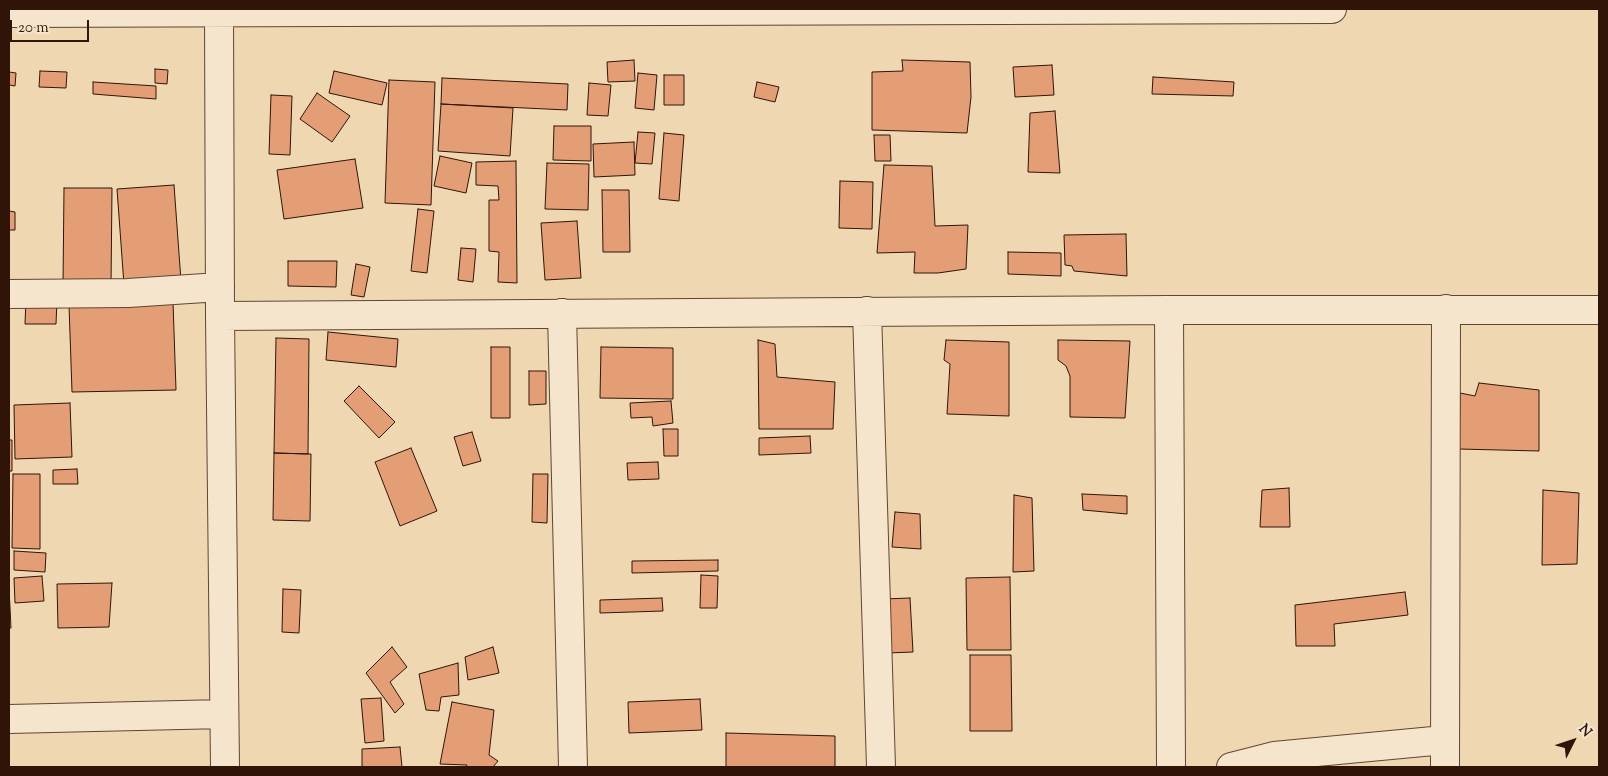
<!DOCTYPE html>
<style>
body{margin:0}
#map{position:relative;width:1608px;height:776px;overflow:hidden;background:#efd7b2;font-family:"Sorts Mill Goudy",serif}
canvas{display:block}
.frame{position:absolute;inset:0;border:10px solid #301408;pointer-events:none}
.north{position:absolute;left:1548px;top:716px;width:50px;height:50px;-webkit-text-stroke:4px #f5e5cd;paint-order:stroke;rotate:49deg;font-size:14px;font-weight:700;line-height:20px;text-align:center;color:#301408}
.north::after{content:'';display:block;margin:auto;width:18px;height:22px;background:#301408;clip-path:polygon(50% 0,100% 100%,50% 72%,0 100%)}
.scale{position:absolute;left:10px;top:20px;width:79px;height:22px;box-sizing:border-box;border:2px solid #301408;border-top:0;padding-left:6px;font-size:15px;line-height:18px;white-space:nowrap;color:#301408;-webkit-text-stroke:4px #f5e5cd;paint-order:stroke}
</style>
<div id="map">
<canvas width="1608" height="776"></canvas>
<div class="frame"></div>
<div class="north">N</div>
<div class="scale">20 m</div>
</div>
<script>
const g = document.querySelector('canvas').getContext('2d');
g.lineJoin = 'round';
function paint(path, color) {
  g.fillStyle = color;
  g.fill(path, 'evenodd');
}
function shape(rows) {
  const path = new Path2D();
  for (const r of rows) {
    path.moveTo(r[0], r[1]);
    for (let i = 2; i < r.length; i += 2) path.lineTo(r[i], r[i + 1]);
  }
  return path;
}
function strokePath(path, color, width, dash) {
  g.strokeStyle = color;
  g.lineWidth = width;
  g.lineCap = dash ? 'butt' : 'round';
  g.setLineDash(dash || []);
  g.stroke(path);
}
const building = shape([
 [634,60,635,81,608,82,607,62,634,60],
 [902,60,970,62,971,97,967,133,872,130,872,72,903,71,902,60],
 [1052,65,1054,95,1015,97,1013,67,1052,65],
 [155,69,168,70,167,84,155,83,155,69],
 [40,71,67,72,66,88,39,87,40,71],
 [334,71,387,83,382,105,329,93,334,71],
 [9,72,16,73,15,86,9,85,9,72],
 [638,73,657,75,654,110,635,108,638,73],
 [664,75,684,75,684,105,664,105,664,75],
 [1153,77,1234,82,1233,96,1152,94,1153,77],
 [442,78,568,84,567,110,441,104,442,78],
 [389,80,435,82,431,205,385,203,389,80],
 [93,82,156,86,156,99,93,94,93,82],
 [757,82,779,87,775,102,754,97,757,82],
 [589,83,611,85,608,116,587,115,589,83],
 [317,93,350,116,332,142,300,119,317,93],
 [271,95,292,96,290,155,269,154,271,95],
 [441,104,513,108,510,156,438,151,441,104],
 [1055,111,1060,173,1028,172,1030,113,1055,111],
 [554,126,591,126,591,161,553,160,554,126],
 [638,132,655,133,652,164,635,163,638,132],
 [664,133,684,135,679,201,659,199,664,133],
 [874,135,890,135,891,161,875,161,874,135],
 [634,142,635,175,594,177,593,144,634,142],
 [440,156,472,163,466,193,434,186,440,156],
 [355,159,363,208,284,219,277,170,355,159],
 [516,161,517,283,498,282,499,252,489,251,489,200,499,200,498,186,476,185,476,162,516,161],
 [547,163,589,164,588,210,545,209,547,163],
 [884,165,932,166,935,226,968,225,966,269,938,273,914,273,915,252,877,253,884,165],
 [840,181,873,182,872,229,839,228,840,181],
 [174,185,181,281,124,285,117,189,174,185],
 [64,188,112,188,111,286,63,285,64,188],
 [602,190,629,190,630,252,603,252,602,190],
 [418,209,434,211,427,273,411,271,418,209],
 [9,211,15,212,15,230,9,230,9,211],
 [577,221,581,278,545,280,541,223,577,221],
 [1126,234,1127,276,1074,271,1072,266,1065,265,1064,235,1126,234],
 [461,248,476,249,473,282,458,280,461,248],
 [1008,252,1061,253,1061,276,1008,274,1008,252],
 [288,261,337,261,336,287,288,286,288,261],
 [356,264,370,267,364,297,351,295,356,264],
 [26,299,57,300,56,324,25,324,26,299],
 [173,302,176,390,72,392,69,305,173,302],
 [328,332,398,339,396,367,326,360,328,332],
 [276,338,309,339,308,454,274,453,276,338],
 [758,340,775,344,777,377,835,382,833,429,759,429,758,340],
 [946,340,1009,342,1009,416,947,414,950,364,944,360,946,340],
 [1058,340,1130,341,1125,418,1070,417,1070,376,1066,366,1058,360,1058,340],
 [491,347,510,347,510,418,491,418,491,347],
 [601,347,673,348,673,399,600,398,601,347],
 [529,371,546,371,546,404,529,405,529,371],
 [1479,383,1539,390,1539,451,1459,449,1460,393,1475,396,1479,383],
 [359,386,395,422,379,438,344,401,359,386],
 [671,401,673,423,653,426,652,417,631,418,630,403,671,401],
 [70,403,72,457,15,459,14,405,70,403],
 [663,429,678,429,678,456,664,456,663,429],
 [472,432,481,461,463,466,454,437,472,432],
 [810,436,811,453,759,455,759,438,810,436],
 [9,440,12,440,12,471,9,471,9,440],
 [411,448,437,511,400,526,375,462,411,448],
 [274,453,311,454,310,521,273,520,274,453],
 [658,462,659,479,628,480,627,463,658,462],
 [77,469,78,484,53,484,53,470,77,469],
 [13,474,40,474,40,549,12,548,13,474],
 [533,474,548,474,547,523,532,522,533,474],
 [1289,488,1290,527,1260,527,1262,490,1289,488],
 [1543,490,1579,493,1577,564,1542,565,1543,490],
 [1082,494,1127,496,1127,514,1083,510,1082,494],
 [1014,495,1032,498,1034,571,1013,572,1014,495],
 [895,512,920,514,921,549,892,547,895,512],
 [14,551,46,553,45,572,14,570,14,551],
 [718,560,718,571,632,573,632,561,718,560],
 [701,575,718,576,717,608,700,608,701,575],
 [42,576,44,601,15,603,14,578,42,576],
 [1010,577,1011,650,967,650,966,578,1010,577],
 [112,583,109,627,58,628,57,584,112,583],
 [9,587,11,628,9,628,9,587],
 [283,589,301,590,299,633,282,632,283,589],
 [1405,592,1408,615,1334,624,1335,646,1296,646,1295,605,1405,592],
 [662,598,663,611,600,613,600,600,662,598],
 [910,598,913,652,887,653,884,599,910,598],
 [392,647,407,667,390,682,404,704,395,713,366,673,392,647],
 [493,647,499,673,468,680,465,657,493,647],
 [970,655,1011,655,1012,731,970,731,970,655],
 [458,663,459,695,441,697,439,711,426,710,419,674,458,663],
 [381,698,384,741,365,743,361,699,381,698],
 [700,699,702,730,629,733,628,702,700,699],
 [452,702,494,710,489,755,498,761,493,767,466,767,467,765,440,764,452,702],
 [726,733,835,736,835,767,726,767,726,733],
 [400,747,402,767,362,767,362,749,400,747]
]);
paint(building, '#e49e76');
strokePath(building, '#301408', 1);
const minor = shape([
 [219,9,220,316,225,767],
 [9,13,1332,9],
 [9,294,128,293,220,287],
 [1169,310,1171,767],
 [867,311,881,767],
 [562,313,573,767],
 [220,316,1169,310,1599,310],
 [9,719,224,714],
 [1231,767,1274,756,1444,740],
 [1445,767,1446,309]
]);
strokePath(minor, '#604532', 30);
strokePath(minor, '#f5e5cd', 28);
</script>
